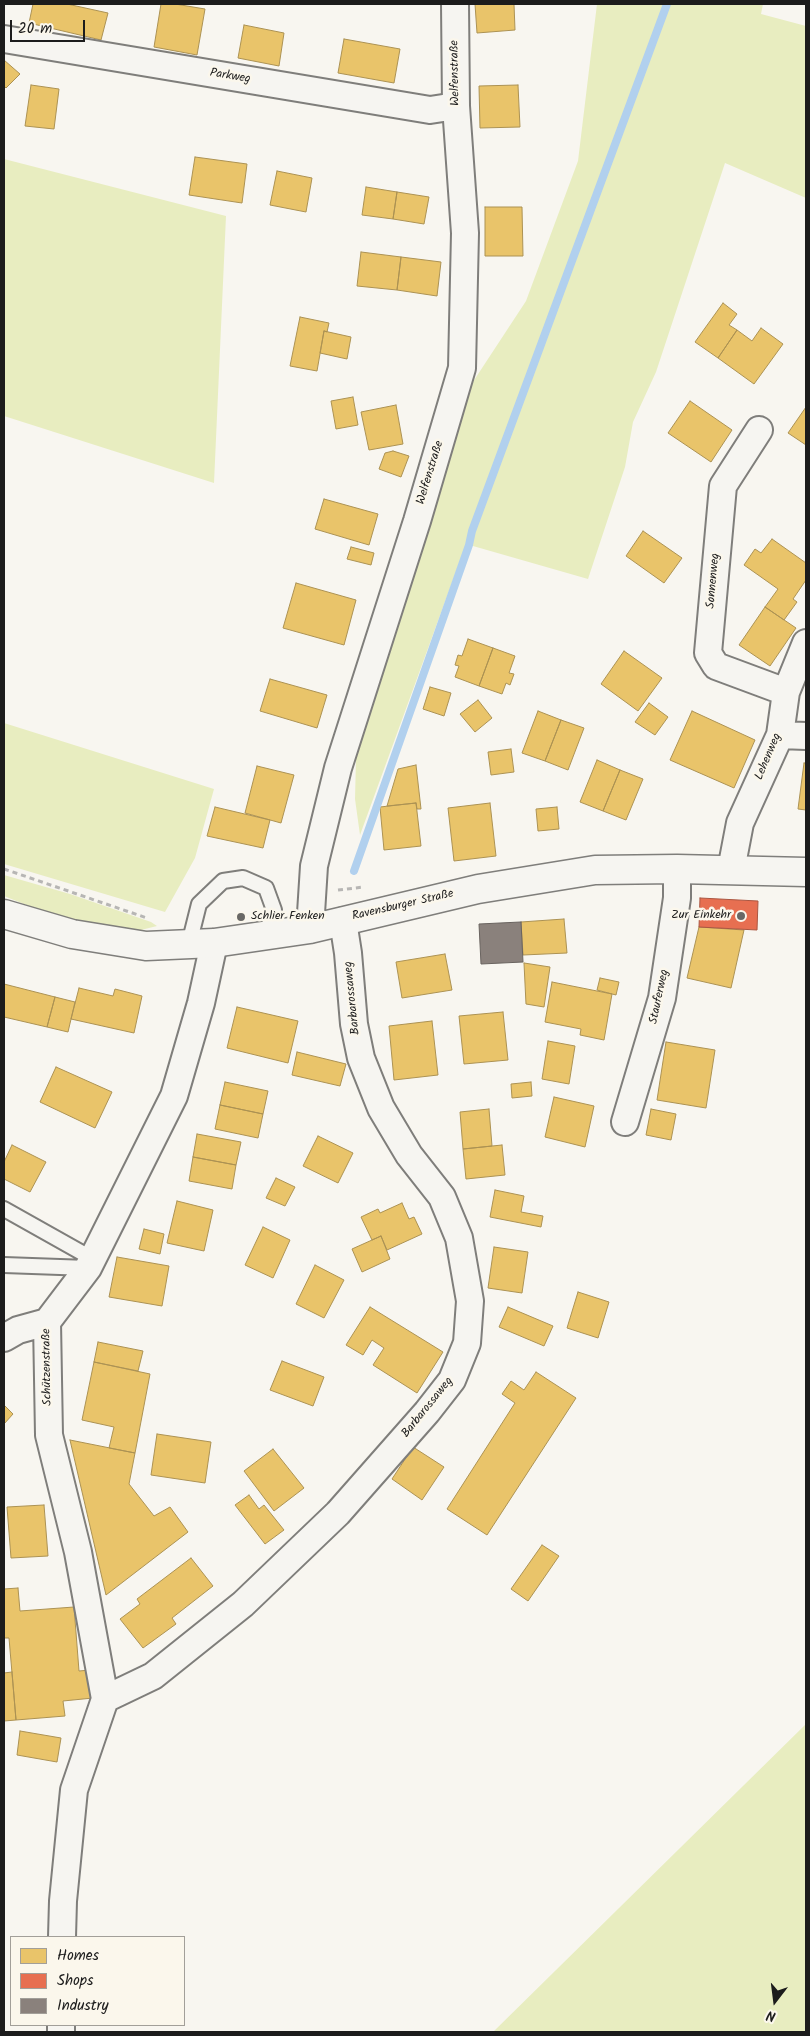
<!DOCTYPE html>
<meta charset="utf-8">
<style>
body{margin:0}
#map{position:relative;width:810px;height:2036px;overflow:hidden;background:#f8f6f0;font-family:Kalam,sans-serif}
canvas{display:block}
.frame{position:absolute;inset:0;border:5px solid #1c1c1c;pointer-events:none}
.legend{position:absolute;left:10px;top:1936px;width:175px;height:90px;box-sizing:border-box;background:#fbf7ec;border:1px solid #a29f99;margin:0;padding:6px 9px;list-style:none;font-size:15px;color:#1c1c1c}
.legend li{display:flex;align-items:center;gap:10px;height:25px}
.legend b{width:25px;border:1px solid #a29f99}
.north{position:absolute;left:750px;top:1976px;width:50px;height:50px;-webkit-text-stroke:4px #fbf7ec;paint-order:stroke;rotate:195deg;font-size:14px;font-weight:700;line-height:20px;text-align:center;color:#1c1c1c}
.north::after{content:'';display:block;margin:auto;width:18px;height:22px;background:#1c1c1c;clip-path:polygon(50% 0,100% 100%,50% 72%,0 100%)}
.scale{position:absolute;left:10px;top:20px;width:75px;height:22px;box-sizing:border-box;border:2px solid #1c1c1c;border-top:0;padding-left:6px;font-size:15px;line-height:18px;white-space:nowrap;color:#1c1c1c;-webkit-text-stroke:4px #fbf7ec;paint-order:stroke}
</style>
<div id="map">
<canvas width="810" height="2036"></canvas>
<div class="frame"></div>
<ul class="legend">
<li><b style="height:14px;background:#e9c46a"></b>Homes</li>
<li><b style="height:14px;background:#e76f51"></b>Shops</li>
<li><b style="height:14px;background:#8a817c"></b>Industry</li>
</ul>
<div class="north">N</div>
<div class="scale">20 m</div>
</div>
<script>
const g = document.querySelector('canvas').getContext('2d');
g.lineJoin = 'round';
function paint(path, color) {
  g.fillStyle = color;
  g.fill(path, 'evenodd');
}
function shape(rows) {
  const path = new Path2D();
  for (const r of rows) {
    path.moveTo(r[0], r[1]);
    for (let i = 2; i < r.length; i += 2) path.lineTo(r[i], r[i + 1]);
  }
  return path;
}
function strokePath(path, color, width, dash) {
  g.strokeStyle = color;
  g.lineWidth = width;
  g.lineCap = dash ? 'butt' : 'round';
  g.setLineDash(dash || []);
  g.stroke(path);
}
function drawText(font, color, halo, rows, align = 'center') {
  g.font = font + ' Kalam,sans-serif';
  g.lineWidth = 5;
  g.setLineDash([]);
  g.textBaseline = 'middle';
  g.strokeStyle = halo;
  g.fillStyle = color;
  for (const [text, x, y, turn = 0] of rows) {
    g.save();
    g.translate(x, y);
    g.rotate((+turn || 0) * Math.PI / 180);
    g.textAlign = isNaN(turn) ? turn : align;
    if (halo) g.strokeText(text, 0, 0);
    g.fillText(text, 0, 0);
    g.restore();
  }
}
paint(shape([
 [597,4,763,4,761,14,806,26,806,198,725,163,656,372,633,422,625,467,588,579,466,544,360,835,355,799,356,759,377,681,465,394,526,301,578,161],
 [4,159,226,216,214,483,4,416],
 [4,723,214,789,195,858,165,912,4,864],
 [4,875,70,894,151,922,157,926,133,932,59,918,4,896],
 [806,1724,806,2032,493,2032]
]), '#e8edc0');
const homes = shape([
 [33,4,67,4,108,13,101,40,29,23,33,4],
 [161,4,175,4,205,9,197,55,154,47,161,4],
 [475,4,514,4,515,30,477,33,475,4],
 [244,25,284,33,279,66,238,58,244,25],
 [344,39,400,49,394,83,338,73,344,39],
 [4,60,20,74,6,88,4,86,4,60],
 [31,85,59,89,54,129,25,126,31,85],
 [518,85,520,127,480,128,479,86,518,85],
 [195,157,247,164,242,203,189,195,195,157],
 [277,171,312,178,306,212,270,205,277,171],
 [366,187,397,192,393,219,362,215,366,187],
 [397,192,429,197,424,224,393,219,397,192],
 [485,207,522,207,523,256,485,256,485,207],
 [361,252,401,257,397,290,357,286,361,252],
 [401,257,441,262,437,296,397,290,401,257],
 [723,303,737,314,729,325,737,330,718,358,695,342,723,303],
 [300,317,329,323,327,332,324,331,317,371,290,366,300,317],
 [761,328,783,344,754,384,718,358,737,330,752,341,761,328],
 [324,331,351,337,347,359,320,353,324,331],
 [353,397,358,425,336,429,331,401,353,397],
 [690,401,732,430,711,462,668,433,690,401],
 [396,405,403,444,369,450,361,412,396,405],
 [806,407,806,445,788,433,806,407],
 [393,451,409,456,401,477,379,469,385,453,393,451],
 [324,499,378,514,369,545,315,529,324,499],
 [643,531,682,558,664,583,626,556,643,531],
 [772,539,806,563,806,580,793,599,797,602,784,620,765,607,778,589,744,565,755,549,761,553,772,539],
 [351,547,374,553,371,565,347,559,351,547],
 [296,583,356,600,344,645,283,628,296,583],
 [765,607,796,628,770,666,739,645,765,607],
 [468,639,493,648,479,686,455,677,459,666,455,665,458,655,462,656,468,639],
 [493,648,515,656,509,673,514,674,510,685,506,683,502,694,479,686,493,648],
 [624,651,662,678,638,711,601,684,624,651],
 [270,679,327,695,317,728,260,711,270,679],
 [430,687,451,693,444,716,423,709,430,687],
 [478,700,492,718,475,732,460,714,478,700],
 [649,703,668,717,655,735,635,722,649,703],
 [538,711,561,720,545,761,522,753,538,711],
 [692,711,755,740,734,788,670,760,692,711],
 [561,720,584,728,568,770,545,761,561,720],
 [511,749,514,772,491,775,488,752,511,749],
 [597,760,620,770,603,811,580,802,597,760],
 [804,763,806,763,806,810,798,809,804,763],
 [416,765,421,809,417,809,416,803,387,806,398,769,416,765],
 [257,766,294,775,281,823,245,813,257,766],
 [620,770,643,779,626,820,603,811,620,770],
 [416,803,421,846,384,850,380,807,416,803],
 [490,803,496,856,454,861,448,808,490,803],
 [215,807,270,820,263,848,207,836,215,807],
 [557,807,559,829,538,831,536,809,557,807],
 [564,919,567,953,523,955,521,922,564,919],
 [699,927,744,930,731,988,687,978,699,927],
 [445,954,452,990,402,998,396,962,445,954],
 [524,963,550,967,544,1007,526,1004,524,963],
 [600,978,619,982,616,995,597,990,600,978],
 [552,982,612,994,604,1040,580,1035,581,1029,545,1022,552,982],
 [4,984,55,997,47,1027,4,1017,4,984],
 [79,988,113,996,115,989,142,996,134,1033,71,1019,79,988],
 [55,997,75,1002,68,1032,47,1027,55,997],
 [237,1007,298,1021,288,1063,227,1048,237,1007],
 [503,1012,508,1060,464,1064,459,1016,503,1012],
 [432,1021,438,1075,394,1080,389,1026,432,1021],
 [548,1041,575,1046,569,1084,542,1079,548,1041],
 [666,1042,715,1050,706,1108,657,1100,666,1042],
 [297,1052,346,1064,340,1086,292,1075,297,1052],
 [56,1067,112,1092,95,1128,40,1102,56,1067],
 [225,1082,268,1091,263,1114,220,1105,225,1082],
 [531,1082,532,1096,512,1098,511,1084,531,1082],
 [554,1097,594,1106,585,1147,545,1137,554,1097],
 [220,1105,263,1114,258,1138,215,1129,220,1105],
 [489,1109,492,1146,463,1149,460,1112,489,1109],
 [651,1109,676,1114,671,1140,646,1135,651,1109],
 [197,1134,241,1142,236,1165,193,1157,197,1134],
 [318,1136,353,1153,338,1183,303,1166,318,1136],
 [12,1145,46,1162,30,1192,4,1179,4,1162,12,1145],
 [502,1145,505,1175,466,1179,463,1149,502,1145],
 [193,1157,236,1165,232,1189,189,1181,193,1157],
 [276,1178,295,1187,285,1206,266,1198,276,1178],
 [495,1190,524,1196,521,1212,543,1216,541,1227,490,1217,495,1190],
 [177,1201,213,1210,204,1251,167,1243,177,1201],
 [402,1203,409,1219,414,1217,422,1234,387,1250,381,1236,372,1240,361,1217,378,1209,380,1213,402,1203],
 [263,1227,290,1240,273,1278,245,1265,263,1227],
 [144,1229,164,1234,160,1254,139,1249,144,1229],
 [381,1236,390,1259,362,1272,352,1249,381,1236],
 [494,1247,528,1252,522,1293,488,1288,494,1247],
 [117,1257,169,1266,162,1306,109,1297,117,1257],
 [315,1265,344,1280,324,1318,296,1304,315,1265],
 [578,1292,609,1302,598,1338,567,1328,578,1292],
 [370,1307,443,1352,417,1393,373,1365,384,1348,372,1340,363,1355,346,1345,370,1307],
 [508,1307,553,1326,544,1346,499,1327,508,1307],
 [98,1342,143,1351,138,1371,94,1362,98,1342],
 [282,1361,324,1377,313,1406,270,1390,282,1361],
 [94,1362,150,1374,135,1453,109,1448,114,1427,82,1420,94,1362],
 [536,1372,576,1398,487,1535,447,1509,515,1403,502,1394,511,1381,524,1390,536,1372],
 [4,1405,13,1414,4,1424,4,1405],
 [157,1434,211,1442,205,1483,151,1475,157,1434],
 [70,1440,135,1453,129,1484,154,1516,170,1507,188,1532,106,1595,70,1440],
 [413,1447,444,1467,422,1500,392,1479,413,1447],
 [273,1449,304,1488,274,1511,244,1471,273,1449],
 [249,1495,259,1509,264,1505,284,1530,265,1544,235,1505,249,1495],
 [44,1505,48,1556,11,1558,7,1507,44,1505],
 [542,1545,559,1556,528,1601,511,1589,542,1545],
 [191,1558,213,1586,172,1618,176,1624,143,1648,120,1619,140,1604,137,1599,191,1558],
 [18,1588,20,1611,74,1607,79,1671,90,1670,93,1698,63,1701,65,1716,16,1720,9,1638,4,1638,4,1589,18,1588],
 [12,1672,16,1720,4,1721,4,1673,12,1672],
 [20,1731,61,1738,57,1762,17,1755,20,1731]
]);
paint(homes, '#e9c46a');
strokePath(homes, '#ac9253', 1);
const shops = shape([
 [700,898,758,901,757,930,699,927,700,898]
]);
paint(shops, '#e76f51');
strokePath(shops, '#aa5641', 1);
const industry = shape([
 [521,922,523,962,481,964,479,924,521,922]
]);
paint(industry, '#8a817c');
strokePath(industry, '#69635f', 1);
strokePath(shape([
 [354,871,469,545,472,531,667,4]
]), '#b1d0ee', 8);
const service = shape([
 [189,944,199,904,223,881,243,878,266,888,274,910,266,935],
 [4,1209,93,1259],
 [4,1265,88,1268]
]);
const minor = shape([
 [4,39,430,110,456,106],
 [759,430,723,486,708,653,716,666,786,692],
 [780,735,806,736],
 [731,870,740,823,780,735,786,692,806,643],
 [310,929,314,866,338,768,417,521,462,368,465,233,456,106,455,4],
 [625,1122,662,998,677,898,677,869],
 [4,1338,18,1330,47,1322],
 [105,1699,153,1676,243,1604,338,1513,427,1412,452,1380,467,1343,470,1301,459,1238,442,1197,409,1155,381,1108,361,1058,354,1024,348,953,343,921],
 [62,1937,63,1901,74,1790,105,1699,78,1552,49,1435,47,1322,88,1268,174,1096,201,1003,214,943],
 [61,2032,61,2025]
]);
const secondary = shape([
 [4,914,72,934,146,946,214,943,310,929,478,889,595,870,677,869,806,872]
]);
strokePath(service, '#7f7e7b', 18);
strokePath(minor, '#7f7e7b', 30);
strokePath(secondary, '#7f7e7b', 31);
strokePath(shape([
 [4,869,147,918],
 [338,890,364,887]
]), '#b7b6b4', 3, [5, 4]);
strokePath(service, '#f6f5f1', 14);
strokePath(minor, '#f6f5f1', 26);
strokePath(secondary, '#f6f5f1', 28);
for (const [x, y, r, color] of [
 [741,916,5,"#696866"],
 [241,917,5,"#696866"]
]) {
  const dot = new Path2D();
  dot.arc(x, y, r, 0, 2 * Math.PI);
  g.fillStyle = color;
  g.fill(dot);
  strokePath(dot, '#fbf7ec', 2);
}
drawText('12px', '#1c1c1c', '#fbf7ec', [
 ["Welfenstraße",456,73,-91],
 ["Parkweg",230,77,9],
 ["Welfenstraße",431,473,-73],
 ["Sonnenweg",714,581,-85],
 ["Lehenweg",769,757,-67],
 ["Ravensburger Straße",403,906,-13],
 ["Stauferweg",660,997,-78],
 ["Barbarossaweg",353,998,-96],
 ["Schützenstraße",48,1367,-91],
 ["Barbarossaweg",428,1408,-51]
]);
drawText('12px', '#1c1c1c', '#fbf7ec', [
 ["Zur Einkehr",731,916],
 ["Schlier Fenken",251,917,"left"]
], 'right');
</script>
